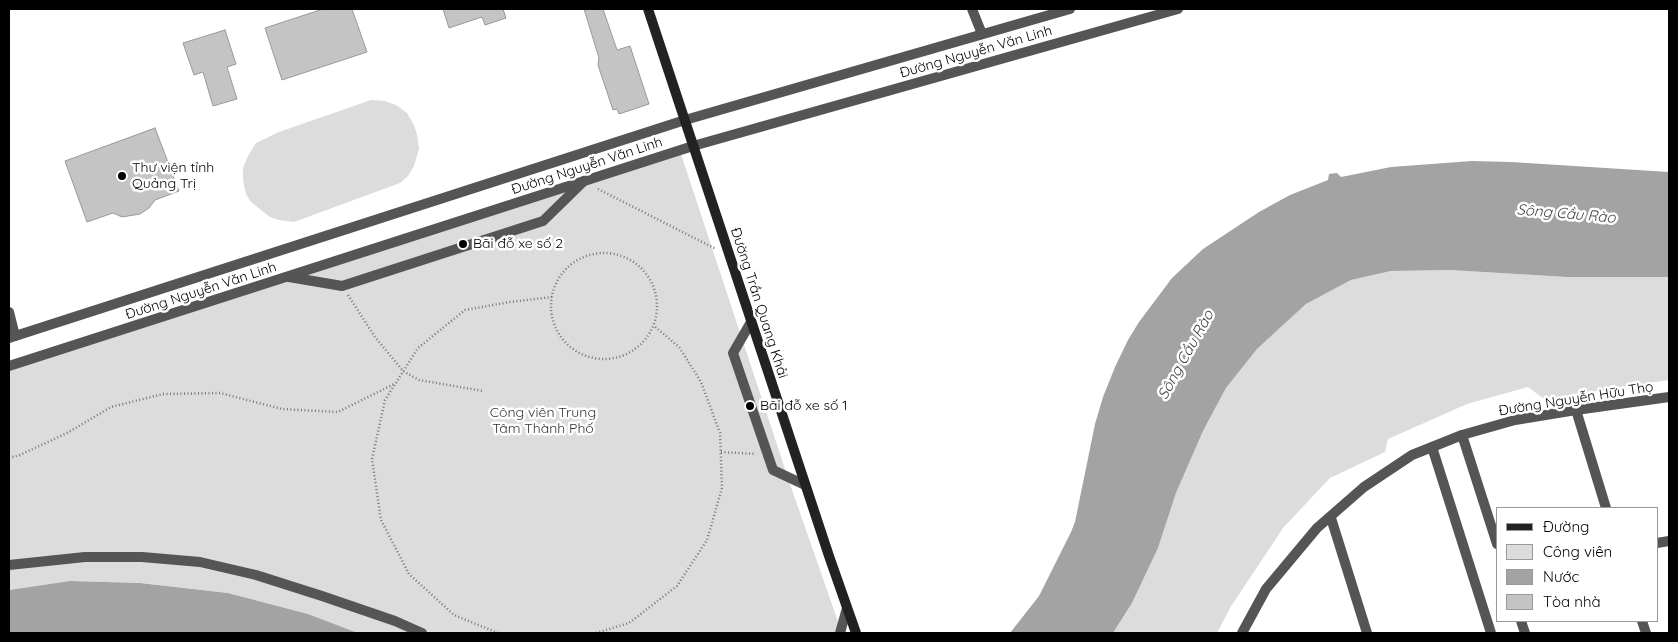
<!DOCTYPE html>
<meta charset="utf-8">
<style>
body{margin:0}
#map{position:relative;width:1678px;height:642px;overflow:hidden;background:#fff;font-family:Quicksand,sans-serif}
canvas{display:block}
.frame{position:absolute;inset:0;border:10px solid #000;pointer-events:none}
.legend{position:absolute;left:1496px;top:507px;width:162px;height:115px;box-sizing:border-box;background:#fff;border:1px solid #999;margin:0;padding:6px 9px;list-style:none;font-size:15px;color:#000}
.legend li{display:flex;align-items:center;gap:10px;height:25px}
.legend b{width:25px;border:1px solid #999}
</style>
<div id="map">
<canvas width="1678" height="642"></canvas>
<div class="frame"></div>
<ul class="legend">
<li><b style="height:6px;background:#222"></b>Đường</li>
<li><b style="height:14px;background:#dcdcdc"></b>Công viên</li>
<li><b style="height:14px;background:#a3a3a3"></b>Nước</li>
<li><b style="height:14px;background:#c4c4c4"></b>Tòa nhà</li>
</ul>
</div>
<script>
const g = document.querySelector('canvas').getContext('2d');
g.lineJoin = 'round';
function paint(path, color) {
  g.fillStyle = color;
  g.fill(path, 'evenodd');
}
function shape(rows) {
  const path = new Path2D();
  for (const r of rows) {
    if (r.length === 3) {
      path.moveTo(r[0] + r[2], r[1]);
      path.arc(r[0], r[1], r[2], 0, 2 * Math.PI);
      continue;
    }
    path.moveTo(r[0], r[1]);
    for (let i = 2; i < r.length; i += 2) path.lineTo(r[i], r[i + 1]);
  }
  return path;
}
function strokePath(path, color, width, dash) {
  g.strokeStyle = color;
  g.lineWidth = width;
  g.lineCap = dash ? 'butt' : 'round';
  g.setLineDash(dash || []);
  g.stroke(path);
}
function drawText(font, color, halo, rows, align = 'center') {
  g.font = font + ' Quicksand,sans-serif';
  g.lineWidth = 5;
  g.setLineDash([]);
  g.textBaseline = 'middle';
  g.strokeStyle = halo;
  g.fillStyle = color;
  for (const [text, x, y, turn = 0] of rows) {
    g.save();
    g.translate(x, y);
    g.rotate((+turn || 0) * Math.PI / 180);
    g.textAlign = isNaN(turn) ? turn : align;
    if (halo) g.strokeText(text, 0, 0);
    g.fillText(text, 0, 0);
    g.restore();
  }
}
paint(shape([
 [371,100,385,101,396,105,407,113,414,125,417,135,419,149,414,166,408,176,400,183,294,222,279,220,270,217,251,202,246,194,243,180,243,168,248,156,256,143,279,132],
 [681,154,791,487,842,633,358,633,308,614,228,593,141,583,70,581,9,590,9,362],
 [1450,270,1567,277,1669,277,1669,380,1544,399,1528,387,1467,404,1388,439,1385,452,1330,478,1283,528,1230,608,1217,633,1113,633,1132,603,1158,548,1176,493,1203,431,1226,388,1257,349,1306,304,1351,280,1391,271]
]), '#dcdcdc');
paint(shape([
 [1472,161,1511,162,1669,172,1669,277,1567,277,1450,270,1391,271,1351,280,1306,304,1257,349,1226,388,1203,431,1176,493,1158,548,1132,603,1113,633,1010,633,1039,596,1071,532,1075,522,1095,424,1103,397,1115,367,1128,340,1139,322,1172,278,1203,249,1259,212,1290,195,1328,180,1329,174,1337,173,1341,177,1391,167],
 [70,581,140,583,228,593,308,614,358,633,9,633,9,590]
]), '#a3a3a3');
const building = shape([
 [323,9,352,9,367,52,282,80,265,28,323,9],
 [443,9,503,9,506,18,485,25,482,17,449,28,443,9],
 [584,9,603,9,617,50,630,46,649,104,619,114,617,109,613,110,598,65,599,58,584,9],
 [225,30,236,64,227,67,237,99,213,106,203,72,194,75,183,43,225,30],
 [155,128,179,191,155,200,149,208,140,214,122,217,113,213,87,222,65,161,155,128]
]);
paint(building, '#c4c4c4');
strokePath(building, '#999', 1);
strokePath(shape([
 [598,189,716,249],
 [604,306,53],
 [348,295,375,337,403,371,419,380,483,391],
 [721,452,756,454],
 [9,458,20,455,67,433,111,407,163,394,220,393,282,409,338,412,394,384],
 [498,633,454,615,409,574,381,520,372,459,385,400,418,348,465,310,510,302,552,297],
 [596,633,629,623,677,586,707,540,722,488,720,433,701,382,679,347,654,326]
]), '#777', 2.5, [1, 2.5]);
strokePath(shape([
 [972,9,982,34],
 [289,277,342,286,543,221,584,181],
 [9,312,15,336],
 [751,322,733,353,773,470,805,485],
 [1576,410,1606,508],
 [1462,435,1497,544],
 [1432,447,1491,633],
 [1331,518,1367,633],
 [1657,543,1669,541],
 [9,565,85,557,142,557,200,562,256,575,322,596,395,621,422,633],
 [1521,621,1525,633],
 [1642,621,1646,633],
 [840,633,847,608]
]), '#555', 10);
strokePath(shape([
 [9,338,685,120,1070,9],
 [9,366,693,146,1178,9],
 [1242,633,1266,589,1317,528,1364,487,1412,455,1462,435,1515,420,1576,410,1669,397]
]), '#555', 10);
strokePath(shape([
 [648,9,829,556,856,633]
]), '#222', 10);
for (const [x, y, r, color] of [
 [122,176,5,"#000"],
 [463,244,5,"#000"],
 [750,406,5,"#000"]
]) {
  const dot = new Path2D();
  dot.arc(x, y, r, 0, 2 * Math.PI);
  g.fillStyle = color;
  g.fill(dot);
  strokePath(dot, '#fff', 2);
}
drawText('14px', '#000', '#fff', [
 ["Đường Nguyễn Văn Linh",976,52,-16],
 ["Đường Nguyễn Văn Linh",587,166,-18],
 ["Đường Nguyễn Văn Linh",201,291,-18],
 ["Đường Trần Quang Khải",759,303,72],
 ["Đường Nguyễn Hữu Thọ",1576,399,-9]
]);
drawText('14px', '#000', '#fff', [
 ["Thư viện tỉnh",132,168],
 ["Quảng Trị",132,184],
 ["Bãi đỗ xe số 2",473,244],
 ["Bãi đỗ xe số 1",760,406]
], 'left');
drawText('14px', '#333', '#fff', [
 ["Công viên Trung",543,413],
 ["Tâm Thành Phố",543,429]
]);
drawText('italic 15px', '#444', '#fff', [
 ["Sông Cầu Rào",1566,214,5],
 ["Sông Cầu Rào",1186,355,-61]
]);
</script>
